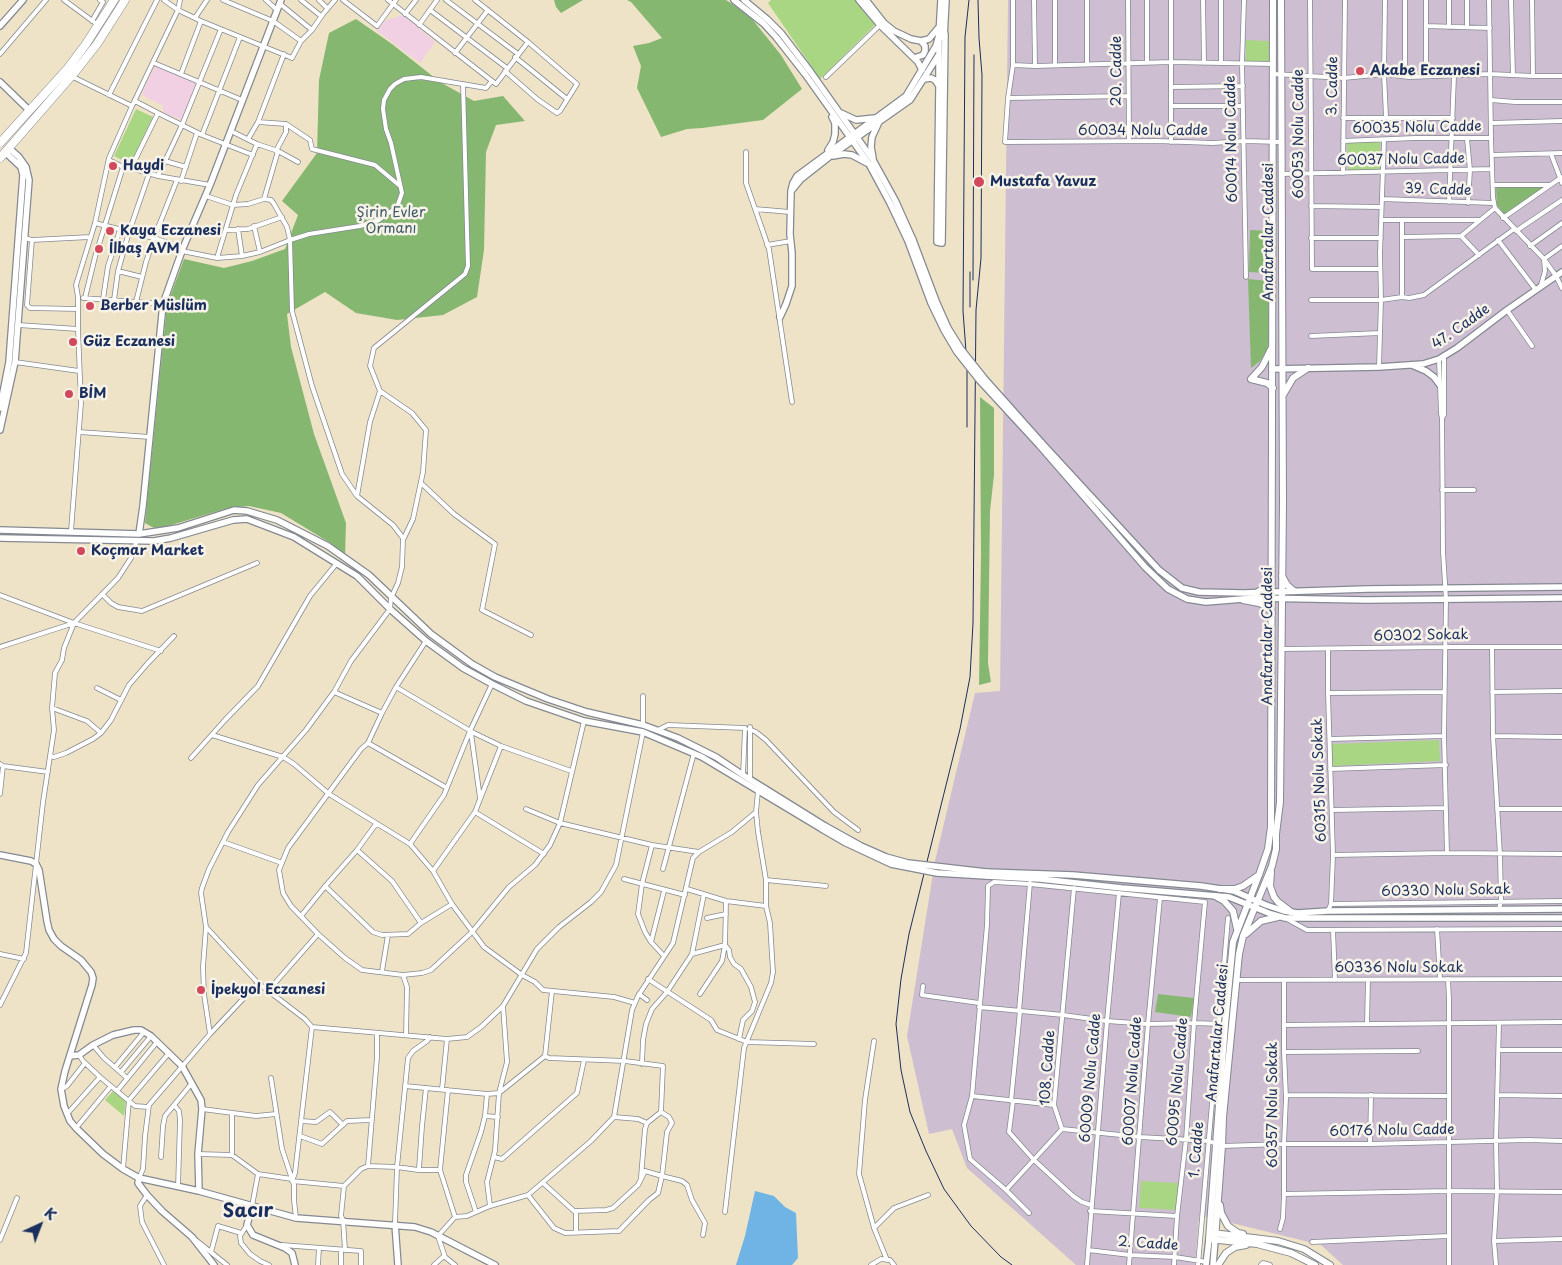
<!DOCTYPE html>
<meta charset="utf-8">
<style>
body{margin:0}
#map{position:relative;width:1562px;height:1265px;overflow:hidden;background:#eee3c6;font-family:"Playpen Sans",sans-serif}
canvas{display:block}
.north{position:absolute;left:15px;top:1200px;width:50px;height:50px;-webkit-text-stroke:4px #f7f3e8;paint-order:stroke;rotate:43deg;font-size:14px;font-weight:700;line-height:20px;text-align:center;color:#1b2f5e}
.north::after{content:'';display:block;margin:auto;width:18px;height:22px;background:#1b2f5e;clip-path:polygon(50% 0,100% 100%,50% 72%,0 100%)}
</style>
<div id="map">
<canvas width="1562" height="1265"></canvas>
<div class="north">K</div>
</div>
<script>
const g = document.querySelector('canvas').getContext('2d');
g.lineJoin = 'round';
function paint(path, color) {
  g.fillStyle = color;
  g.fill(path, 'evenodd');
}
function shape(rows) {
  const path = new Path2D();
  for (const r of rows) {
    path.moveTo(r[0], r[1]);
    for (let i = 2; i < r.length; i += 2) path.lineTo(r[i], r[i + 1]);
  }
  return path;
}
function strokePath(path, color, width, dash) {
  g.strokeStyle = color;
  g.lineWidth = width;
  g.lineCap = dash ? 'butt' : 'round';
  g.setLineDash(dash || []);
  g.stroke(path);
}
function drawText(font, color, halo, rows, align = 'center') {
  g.font = font + ' "Playpen Sans",sans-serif';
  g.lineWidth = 5;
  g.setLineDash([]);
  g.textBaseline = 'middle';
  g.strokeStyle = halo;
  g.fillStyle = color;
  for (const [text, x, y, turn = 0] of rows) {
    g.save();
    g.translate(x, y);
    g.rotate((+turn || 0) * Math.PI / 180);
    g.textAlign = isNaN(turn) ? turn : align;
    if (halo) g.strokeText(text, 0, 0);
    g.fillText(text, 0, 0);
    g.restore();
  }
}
paint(shape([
 [403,15,435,42,420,63,377,31,384,21],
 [156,64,198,83,182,120,164,113,162,105,143,96,142,93]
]), '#f1d0e3');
paint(shape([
 [1008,0,1562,0,1562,1265,1343,1265,1321,1245,1199,1215,1195,1265,1076,1265,967,1168,952,1129,929,1134,907,1036,935,861,975,693,1000,691]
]), '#cebed1');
paint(shape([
 [771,0,855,0,875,25,820,79,768,3],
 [1246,40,1270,41,1270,62,1246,61],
 [136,109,153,117,130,164,114,156],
 [1347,142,1380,142,1380,169,1348,171],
 [1439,740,1440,761,1332,766,1331,744],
 [114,1090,126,1100,124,1116,105,1100],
 [1141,1181,1178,1183,1176,1210,1139,1208]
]), '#a9d683');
paint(shape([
 [554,0,583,0,561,13,556,7],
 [627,0,726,0,748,14,781,55,802,89,763,120,702,128,687,129,661,137,637,88,641,66,633,46,649,43,662,38,631,2],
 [356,19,392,44,440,82,474,101,503,96,525,121,496,125,486,152,484,250,477,297,443,315,397,320,356,313,325,292,287,314,291,347,314,434,346,523,345,557,332,544,281,513,249,506,228,508,158,529,152,527,145,523,167,305,184,259,224,268,252,261,285,249,298,215,282,201,317,153,319,80,329,33],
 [1546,186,1504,214,1497,205,1496,187],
 [1250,230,1268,231,1266,273,1249,272],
 [1248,279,1268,281,1269,338,1267,349,1260,361,1251,368],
 [980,397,994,408,994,475,990,511,988,663,991,682,979,685,981,555],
 [1158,994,1194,998,1191,1017,1155,1012]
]), '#86b771');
paint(shape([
 [755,1191,774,1196,785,1207,796,1213,798,1258,792,1265,736,1265,745,1236]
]), '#70b3e5');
const street = shape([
 [64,0,98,25],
 [164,0,178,10,201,21,292,58,301,41,312,30,323,14,335,0],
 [223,0,273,21,301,41],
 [266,0,277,10],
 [301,0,321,16],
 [319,0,327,8],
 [343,0,377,26,396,0],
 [388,0,496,84,528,42],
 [446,0,518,54],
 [475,0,528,42,577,84,560,111,557,113,537,99,505,71],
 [1013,0,1013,65,1008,98,1005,142,1157,141,1213,143,1244,141,1281,142],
 [1034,0,1035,66],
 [1055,0,1055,64],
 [1087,0,1087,63],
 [1128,0,1129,141],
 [1203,0,1204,63],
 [1221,0,1221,63],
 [1244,0,1242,63,1246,277],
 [1310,0,1312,269,1380,269],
 [1385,0,1384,74,1386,117],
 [1449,0,1449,27],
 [1467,0,1467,27],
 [1489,0,1491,138,1493,197,1495,208,1544,259,1556,276,1562,288],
 [1511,0,1513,75],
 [1532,0,1533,76],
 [279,3,312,30],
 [430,10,507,68],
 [405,14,416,0],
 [195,18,207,0],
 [92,21,103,2,100,0],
 [419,25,437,0],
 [1426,26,1490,28],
 [455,53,488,10],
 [0,54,46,0],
 [515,57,567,99],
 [1147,62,1147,0],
 [154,63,242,100],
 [1013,65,1035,66,1172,62,1274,64],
 [181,74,201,21],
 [1273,74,1344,78,1384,74,1409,77,1490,74,1533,76,1562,76],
 [1426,75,1426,0],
 [71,76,132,106,178,10,180,0],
 [1405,76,1405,0],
 [826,77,880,25],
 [1171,87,1243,86],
 [109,95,157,0],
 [1008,98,1128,96],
 [1491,100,1515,102,1562,102],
 [1171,106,1243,106],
 [158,113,202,135,253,155],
 [1343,118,1453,118],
 [258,122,284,54],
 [1492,123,1562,121],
 [286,124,310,140,312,149,375,165,400,186],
 [202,135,240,37],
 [248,139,258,122,286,124,286,132,276,151],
 [1467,139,1470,170,1468,203],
 [1343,141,1415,138,1491,138],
 [1171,142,1171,0],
 [257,144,278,151,298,162],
 [746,152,746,183,769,249,792,402],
 [1551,154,1562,183],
 [1492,155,1562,153],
 [109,160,123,167,131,168,158,113,135,101],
 [165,161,186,167],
 [131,168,158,176,210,185],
 [1343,173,1345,0],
 [1281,174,1492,169],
 [158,176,182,125,221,29],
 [181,181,197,133],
 [1493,185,1550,185],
 [206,196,233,205,248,204,264,199,278,151],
 [1382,199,1493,203],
 [1449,202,1454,76],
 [1311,206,1381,207],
 [755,209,790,212],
 [1503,218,1562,177],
 [1381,220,1402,220,1402,297],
 [1402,220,1480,220],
 [95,223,154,238,183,248],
 [254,226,260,252],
 [238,229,242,256],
 [226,230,248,229,282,217],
 [1516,231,1562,200],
 [1461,236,1479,255],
 [1403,237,1461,236,1495,208],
 [24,238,32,240,90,237],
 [1311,238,1381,238],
 [32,240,27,305,30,308,78,309],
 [1498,240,1536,290],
 [767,245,791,241],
 [1530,246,1562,223],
 [182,251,217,258,236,195,257,144,231,131],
 [217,258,242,256,260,252,290,240,309,234,360,226,379,220,397,207,402,193,391,143,386,129,383,109,384,100,390,89,395,84,404,79,421,77,486,88,492,81],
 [1544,259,1562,246],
 [118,271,142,277],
 [1541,285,1545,271,1544,260],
 [83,298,163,304],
 [85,298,95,257,123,167],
 [103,299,108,266,120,230],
 [114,300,118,271,129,232,149,174],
 [1311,300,1381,300,1402,297,1409,298,1424,295,1514,229],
 [136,302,146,262,154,238,177,180],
 [1507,310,1532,346],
 [18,325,78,329],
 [1311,336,1380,333],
 [1439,359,1441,414,1442,418,1443,552,1446,599,1444,736,1447,853],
 [15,362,79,371],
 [1379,367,1381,300,1380,253,1384,140],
 [380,391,412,413,426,430,423,472,413,519,403,540],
 [1442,418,1444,415,1444,356],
 [79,432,150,437],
 [421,483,454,514,495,544,482,610,531,635],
 [1442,490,1474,490],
 [357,496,370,422,380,391,370,366,374,348,465,274,468,266,463,84],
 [71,531,81,403,78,329,78,297,76,285,95,223,109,158,132,106],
 [102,594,111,603,118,607,142,611,257,563],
 [0,595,74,623,161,651],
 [426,641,396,687,382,713,368,743,361,749,288,848,279,870,283,893,291,906,318,934,345,958,362,970,403,975,422,973,431,970,472,932,509,887,535,865,550,845,560,823,584,721],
 [0,647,74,623,118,578,131,558,137,540],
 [1492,647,1493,736,1500,855,1501,901,1499,909],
 [1282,649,1445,647,1562,647],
 [396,687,474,733,501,746,571,771],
 [97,688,121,700],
 [334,692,382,713],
 [1492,692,1562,691],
 [1328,693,1444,692],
 [643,696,643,725],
 [52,708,87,721,101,733],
 [750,727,750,780],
 [749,729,756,732,766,740,834,812,858,830],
 [658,730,668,725,745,728,743,775],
 [471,733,480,798],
 [212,735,283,757,294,764,329,794,410,844,433,871,452,904,484,947,522,975,535,982,543,990,614,997,635,1003],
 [1493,736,1562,737],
 [1330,739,1444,736],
 [368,743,447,788],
 [50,756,54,757,66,753,93,739,101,733,111,720,129,685,148,663,174,636],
 [191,758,225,720,258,686,310,596,337,563],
 [0,764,3,766,0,794],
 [3,766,48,772],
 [1330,769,1446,765],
 [526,809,560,823,652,845,699,852],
 [1497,809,1562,809],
 [1332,810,1446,808],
 [475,812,544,854],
 [223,842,282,863],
 [410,844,444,795,470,731,492,684],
 [652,845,642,884,638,914,645,932,651,942,664,956],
 [357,850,392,881,421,923,452,904],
 [1333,855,1447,853,1562,854],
 [663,869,694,753],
 [433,871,475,812,501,746],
 [624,879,685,895],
 [766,880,826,886],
 [325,886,373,932,382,935,408,934,421,923],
 [687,889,726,901,766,906],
 [1331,904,1562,901],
 [1328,911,1331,904,1333,855,1328,693,1328,649],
 [301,916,327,884,357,850,376,824],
 [707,918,726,914],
 [1287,919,1307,930,1562,929],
 [206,927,258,983,305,1019,312,1027],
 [1437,929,1440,979],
 [1333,930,1335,980],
 [651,942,664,891],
 [0,954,24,959],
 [692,954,725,945,729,950,730,957,734,964,741,969,751,987,755,1002,752,1011,743,1020,739,1039],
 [382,971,388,935],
 [403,975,407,987,406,1035],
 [648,979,711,1020,717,1030,747,1042,814,1044],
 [1448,979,1449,999,1449,1265],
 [1237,980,1562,979],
 [923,986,922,995,979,1003],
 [268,991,318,934],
 [639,994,647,1000],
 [700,994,722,961,725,945,726,901],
 [0,1005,26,953,43,802,54,730,52,708,55,673,62,660,64,648,74,623],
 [979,1007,1063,1015,1107,1021,1148,1024,1194,1023,1221,1024],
 [1019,1011,1030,883],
 [1499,1023,1496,1141,1497,1192,1494,1241,1562,1239],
 [1367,1024,1368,980],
 [1284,1025,1562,1022],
 [210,1034,258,983],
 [93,1045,104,1058,127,1078],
 [1499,1050,1562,1050],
 [1284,1052,1418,1051],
 [79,1055,83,1061,100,1077,135,1106,148,1107],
 [545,1056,549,1058,625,1061,663,1066,661,1112,647,1123],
 [642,1064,643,1040,646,1024,652,1009,667,992,692,954,704,894],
 [115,1067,144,1032],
 [121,1072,151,1036],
 [271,1078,282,1149,294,1185,294,1200,296,1218],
 [405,1086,487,1094,499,1093,545,1056,552,991],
 [62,1089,67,1086,85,1063],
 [442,1089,447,1039],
 [448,1090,440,1170,455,1217],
 [117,1091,157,1042],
 [1286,1095,1449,1096],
 [1497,1095,1562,1096],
 [972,1096,1054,1105],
 [1011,1101,1020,1011],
 [1013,1101,1009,1132,1034,1160,1073,1196,1082,1202,1091,1205],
 [174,1105,179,1111,180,1120,178,1187],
 [202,1109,256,1116,276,1114],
 [661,1112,669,1117,672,1123,667,1132,662,1176,682,1181,687,1185,692,1200,705,1223,703,1235],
 [232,1113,232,1155],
 [67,1114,100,1077],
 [485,1116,487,1094],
 [614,1117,638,1119,647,1123,645,1129,641,1177],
 [301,1121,316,1122,330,1112,343,1125],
 [76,1128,111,1086],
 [1062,1129,1140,1137,1209,1141,1216,1144],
 [300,1136,322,1144,347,1121,372,1120],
 [1370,1144,1371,1095],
 [1222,1146,1284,1144,1370,1144,1528,1140,1562,1141],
 [198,1154,232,1155,258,1174,292,1179],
 [161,1157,163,1126,165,1116,192,1083],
 [494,1157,502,1159,577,1093,584,1060],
 [368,1166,377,1057,377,1033],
 [123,1169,129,1100,169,1053],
 [419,1169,422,1126,426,1088],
 [139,1178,143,1169,145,1136,149,1105,210,1034,204,994,203,967,206,927,201,893,202,888,209,869,228,832,258,785,306,730,334,692,351,661,390,609,391,598,398,583,402,567,403,538,393,525,357,496,342,474,312,386,292,311,290,240,287,227,274,204,271,200,264,199],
 [344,1186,361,1169,368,1166,397,1167,418,1170,440,1170],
 [1006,1190,1062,1129,1054,1105,1074,888],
 [1284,1194,1451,1191,1562,1192],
 [147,1195,140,1206,142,1222,164,1265],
 [528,1195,554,1228,565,1233,619,1231,649,1200,658,1193,662,1176,645,1171,638,1185,613,1208,606,1210,574,1211,543,1183],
 [252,1206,258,1174],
 [490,1206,487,1182,495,1151,499,1093,507,1062,503,1006],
 [1090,1211,1177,1216],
 [476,1212,466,1182,466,1175,481,1132,485,1116,498,1117],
 [725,1212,744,1048,771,983,773,972,770,923,766,906,766,880,758,832,756,812,758,791],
 [1029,1213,1006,1190,970,1159,964,1125,972,1096,987,925,988,886,994,882,1030,884,1205,902,1194,1023,1186,1140,1177,1216,1174,1265],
 [395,1224,397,1167,408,1058,413,1051,427,1041,430,1037],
 [247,1225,240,1236,241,1243,250,1254,260,1261,269,1265],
 [874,1228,859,1174,865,1100,874,1041],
 [1280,1229,1283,1218,1284,1194,1284,1144,1286,1098,1284,1052,1284,980],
 [576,1233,576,1211],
 [0,1240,17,1198],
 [197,1241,227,1265],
 [1494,1241,1496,1265],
 [1312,1242,1448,1236],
 [282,1245,361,1251,361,1265],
 [341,1250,341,1265],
 [345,1250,343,1220,341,1216,344,1186,292,1181,295,1173,312,1027,447,1039,467,1037,481,1027,503,1006,537,949,559,927,591,902,601,892,616,865,643,732],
 [1088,1250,1130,1255,1175,1257,1207,1262],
 [211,1252,218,1226,241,1233],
 [887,1260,874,1228,894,1208,928,1195],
 [318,1265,319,1248],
 [434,1265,444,1256],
 [455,1265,445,1257,438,1236,455,1217,467,1216,490,1206,528,1195,591,1141,614,1117,632,1010,638,996,673,943,693,858,699,852,732,832,756,812],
 [871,1265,881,1259,890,1260,894,1265],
 [1087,1265,1107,1021,1119,893],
 [1129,1265,1148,1024,1160,898],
 [1198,1265,1228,918],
 [1261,1265,1263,1263,1270,1265]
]);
const secondary = shape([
 [734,0,763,23,776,37,805,74,869,164,890,203,908,241],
 [744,0,767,19,781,33,810,71,873,160,895,200,913,240],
 [859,0,880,25,918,62,922,70],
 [866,0,884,23,894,31,911,39,921,41,929,39,939,27],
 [0,26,23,0],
 [939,35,939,86,937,242,942,243,945,34],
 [944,38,946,0],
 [914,58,923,55,925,51,925,46,921,41],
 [924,79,931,78,935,80,939,86],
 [0,82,30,111],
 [841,113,856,120,875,118],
 [828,150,833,142,835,134,835,123,832,117],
 [833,156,844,154,852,155,867,163],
 [873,158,871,147,872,137,878,124],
 [792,190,801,179,829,157,910,100,938,56],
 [780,317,786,304,792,286,792,253,790,234,791,191,793,183,797,176,906,96,936,46,939,35,941,0],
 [1412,365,1426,371,1434,377,1440,385],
 [1272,369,1379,367,1423,364,1439,359,1457,348,1507,310,1562,272],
 [0,408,9,362,23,175,21,167,5,152],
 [0,430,15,362,29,180,26,167,19,157,9,148],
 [1041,442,1159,570,1182,588,1199,592,1243,593,1367,589,1562,587],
 [1039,445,1145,567,1168,589,1187,599,1206,602,1255,598,1366,600,1562,598],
 [0,530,139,534,178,528,234,510,247,511,277,520,328,546,369,575,431,634,472,664,495,677,548,699,587,712,643,725,678,738,716,757,743,775,825,826],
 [139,534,143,506,163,304,183,248,210,185,281,0],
 [0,538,154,541,171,538,233,520,247,519,294,537,357,576,390,609,426,641,463,668,492,684,526,701,584,721,643,732,702,757,822,829],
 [0,855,31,861,36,864,39,870,47,921,49,930,54,939,61,946,81,960,91,972,93,978,92,985,65,1071,61,1089,64,1106,70,1121,76,1128,103,1154,123,1169,139,1178,199,1191,296,1218,415,1227,431,1232,495,1265],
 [986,872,1073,875,1201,886,1234,891,1266,905,1284,911,1298,913,1328,911,1562,909],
 [986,876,1040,879,1122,888,1229,897,1271,914,1285,918,1562,918],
 [70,1056,79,1055,93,1045,113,1035,134,1030,141,1030,151,1036,182,1066,201,1100,202,1109,198,1154,199,1191],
 [139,1178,138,1183,147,1195,162,1211,192,1237,214,1265],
 [252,1206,247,1225,253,1235,285,1248,292,1253,295,1265],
 [395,1224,398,1265],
 [1206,1265,1209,1239],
 [1213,1265,1215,1240]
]);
const primary = shape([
 [1273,0,1271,827,1268,849,1259,875,1233,942,1225,1024,1209,1239,1257,1244,1291,1253,1315,1265],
 [1251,379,1262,367,1271,349],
 [1251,379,1267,383,1273,388],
 [1283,395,1293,378,1308,368],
 [1282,576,1287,585,1294,591],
 [1256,593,1266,587,1271,576],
 [1243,600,1259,603,1266,606,1272,613],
 [1271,872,1270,886,1274,897,1278,902,1291,912],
 [1220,889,1235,889,1243,886,1259,875],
 [1215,896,1224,901,1233,911,1237,929],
 [1246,934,1261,921,1278,917],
 [1220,1205,1221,1213,1228,1226,1238,1233,1243,1234],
 [1213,1233,1278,1241,1304,1249,1330,1265],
 [1215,1240,1222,1146,1223,1117,1239,954,1243,936,1272,866,1276,849,1276,834,1280,802,1283,503,1281,0],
 [1218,1265,1226,1253,1235,1247,1246,1245]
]);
const highway = shape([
 [0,143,68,68,86,44,114,0],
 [0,158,75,72,97,44,125,0]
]);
strokePath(street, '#848992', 5.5);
strokePath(secondary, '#848992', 8);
strokePath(primary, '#848992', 8);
strokePath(highway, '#848992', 9);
strokePath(street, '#fff', 4);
strokePath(secondary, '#fff', 5.5);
strokePath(primary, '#fff', 6);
strokePath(highway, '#fff', 8);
strokePath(shape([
 [978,0,979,38,982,75,981,258,976,310,973,623,970,677,960,729,909,934,901,979,896,1024,901,1070,910,1112,926,1151,944,1189,971,1226,1001,1257,1012,1265],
 [973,280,974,55],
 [970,307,970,272],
 [967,427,967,365,963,311,965,37,969,0]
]), '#1b2f5e', 1);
const secondaryBridge = shape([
 [913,240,936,301,948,328,961,349,984,378,1041,442],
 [908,241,931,303,944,330,957,352,980,381,1039,445],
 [825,826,861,846,886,857,908,863,986,872],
 [822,829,846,843,891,864,937,873,986,876]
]);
strokePath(secondaryBridge, '#848992', 8, []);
strokePath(secondaryBridge, '#fff', 5.5);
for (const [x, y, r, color] of [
 [1360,71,5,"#d1495b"],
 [113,166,5,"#d1495b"],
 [979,182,6,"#d1495b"],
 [110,231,5,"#d1495b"],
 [99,249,5,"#d1495b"],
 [90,306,5,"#d1495b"],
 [73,342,5,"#d1495b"],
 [69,394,5,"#d1495b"],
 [81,551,5,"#d1495b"],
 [201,990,5,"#d1495b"]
]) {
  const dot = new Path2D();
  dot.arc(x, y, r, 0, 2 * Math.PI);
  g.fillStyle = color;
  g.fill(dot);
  strokePath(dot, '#f7f3e8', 2);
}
drawText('14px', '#1b2f5e', '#f7f3e8', [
 ["20. Cadde",1117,71,-90],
 ["3. Cadde",1333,86,-89],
 ["60035 Nolu Cadde",1417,128,-1],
 ["60034 Nolu Cadde",1143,131],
 ["60053 Nolu Cadde",1299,134,-90],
 ["60014 Nolu Cadde",1232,139,-91],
 ["60037 Nolu Cadde",1401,160,-1],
 ["39. Cadde",1438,190,2],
 ["Anafartalar Caddesi",1269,232,-90],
 ["47. Cadde",1461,327,-35],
 ["Anafartalar Caddesi",1268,636,-90],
 ["60302 Sokak",1421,636,-1],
 ["60315 Nolu Sokak",1320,780,-92],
 ["60330 Nolu Sokak",1446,891,-1],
 ["60336 Nolu Sokak",1399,968],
 ["Anafartalar Caddesi",1218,1033,-85],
 ["108. Cadde",1048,1068,-86],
 ["60009 Nolu Cadde",1091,1078,-85],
 ["60007 Nolu Cadde",1133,1081,-86],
 ["60095 Nolu Cadde",1178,1082,-85],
 ["60357 Nolu Sokak",1273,1105,-90],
 ["60176 Nolu Cadde",1392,1131,-1],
 ["1. Cadde",1197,1150,-85],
 ["2. Cadde",1148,1244,4]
]);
drawText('bold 14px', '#1b2f5e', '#f7f3e8', [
 ["Akabe Eczanesi",1370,71],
 ["Haydi",123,166],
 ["Mustafa Yavuz",990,182],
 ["Kaya Eczanesi",120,231],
 ["İlbaş AVM",109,249],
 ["Berber Müslüm",100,306],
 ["Güz Eczanesi",83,342],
 ["BİM",79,394],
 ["Koçmar Market",91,551],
 ["İpekyol Eczanesi",211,990]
], 'left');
drawText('14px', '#3e5967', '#f7f3e8', [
 ["Şirin Evler",391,213],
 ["Ormanı",391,229]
]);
drawText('bold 19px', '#1b2f5e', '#f7f3e8', [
 ["Sacır",248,1212]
]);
</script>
